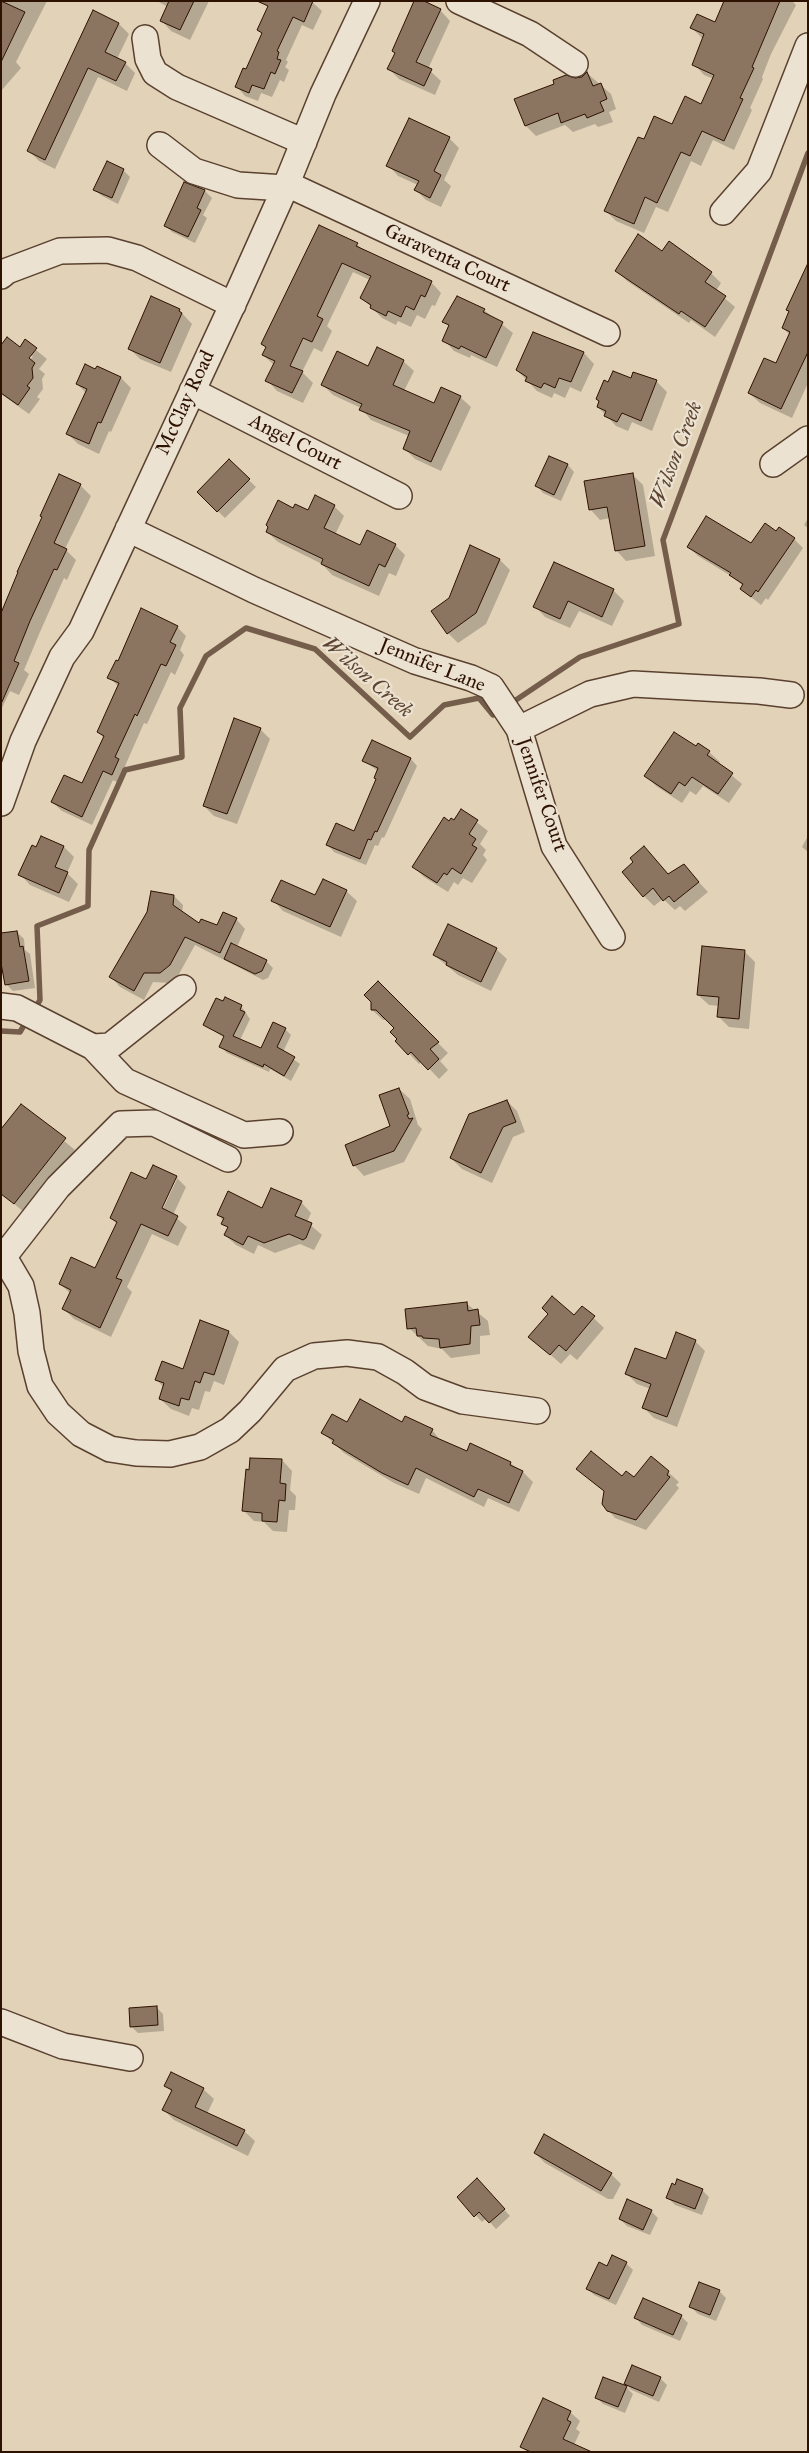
<!DOCTYPE html>
<style>
body{margin:0}
#map{position:relative;width:809px;height:2453px;overflow:hidden;background:#e2d2b8;font-family:"IM FELL Great Primer",serif}
canvas{display:block}
.frame{position:absolute;inset:0;border:2px solid #2d1101;pointer-events:none}
</style>
<div id="map">
<canvas width="809" height="2453"></canvas>
<div class="frame"></div>
</div>
<script>
const g = document.querySelector('canvas').getContext('2d');
g.lineJoin = 'round';
function paint(path, color) {
  g.fillStyle = color;
  g.fill(path, 'evenodd');
}
function shape(rows) {
  const path = new Path2D();
  for (const r of rows) {
    path.moveTo(r[0], r[1]);
    for (let i = 2; i < r.length; i += 2) path.lineTo(r[i], r[i + 1]);
  }
  return path;
}
function strokePath(path, color, width, dash) {
  g.strokeStyle = color;
  g.lineWidth = width;
  g.lineCap = dash ? 'butt' : 'round';
  g.setLineDash(dash || []);
  g.stroke(path);
}
function drawText(font, color, halo, rows, align = 'center') {
  g.font = font + ' "IM FELL Great Primer",serif';
  g.lineWidth = 4.5;
  g.setLineDash([]);
  g.textBaseline = 'middle';
  g.strokeStyle = halo;
  g.fillStyle = color;
  for (const [text, x, y, turn = 0] of rows) {
    g.save();
    g.translate(x, y);
    g.rotate((+turn || 0) * Math.PI / 180);
    g.textAlign = isNaN(turn) ? turn : align;
    if (halo) g.strokeText(text, 0, 0);
    g.fillText(text, 0, 0);
    g.restore();
  }
}
paint(shape([
 [1,1,47,1,16,62,21,68,1,91],
 [157,1,209,1,190,40,171,31,161,20,168,7],
 [311,1,322,11,313,30,302,25,286,60,288,62,285,67,289,70,284,82,280,80,272,97,261,93,258,101,245,96,237,87,247,71,262,34,258,30],
 [725,1,792,1,796,5,771,54,762,77,763,79,750,108,752,110,734,150,713,140,701,166,691,161,668,212,656,207,644,233,616,221,605,210,644,141,672,126,702,105,714,79,704,75,694,64,703,39,692,28,715,24],
 [440,10,450,21,428,69,441,81,435,95,399,79,389,69],
 [93,12,119,24,129,34,117,59,125,63,135,73,127,91,98,77,55,169,39,161,29,151],
 [587,73,611,94,616,109,609,112,613,122,598,127,595,124,573,132,565,125,536,136,526,126,574,80,582,78],
 [449,138,459,148,444,180,451,186,441,207,426,200,416,190,418,185,398,176,388,165],
 [123,170,130,177,118,204,102,196,95,190],
 [185,183,205,191,212,198,203,215,207,218,195,243,172,232,165,225],
 [357,244,365,252,431,282,441,293,435,306,432,305,425,319,417,315,411,327,398,321,396,325,382,318,362,298,370,280,353,272,327,326,332,331,322,352,314,348,302,372,313,383,303,403,277,391,267,380,274,365,263,355,267,348,263,344],
 [662,253,711,273,721,283,716,291,735,307,715,337,691,320,689,323,627,281,617,271],
 [808,267,808,383,792,418,760,403,749,393,776,365,790,335,783,328,790,312,788,310],
 [179,310,192,324,171,372,140,359,130,349],
 [484,310,513,333,497,367,471,355,470,358,454,351,444,340,450,327,444,321],
 [534,334,584,353,594,364,581,392,570,387,565,398,554,393,552,398,537,391,517,370],
 [25,341,47,359,39,369,45,374,42,379,43,389,37,397,40,399,29,414,1,394,1,347,20,348],
 [30,356,33,356,27,364],
 [403,361,414,371,404,391,434,405,460,397,471,407,441,471,415,459,405,449,409,436,371,420,361,408,333,395,323,385,369,367],
 [97,368,121,378,131,388,111,432,109,431,99,454,78,444,68,434,86,393,77,384],
 [634,374,657,382,667,392,652,431,632,422,628,431,616,426,598,407,608,384,631,380],
 [550,457,568,465,574,472,561,501,543,493,537,486],
 [229,461,256,487,225,518,198,492],
 [632,474,643,485,655,556,626,561,616,550,610,518,600,520,590,509],
 [60,476,81,486,91,496,65,549,76,560,67,580,64,578,40,632,24,670,29,674,19,695,10,691,1,710,1,615],
 [334,506,344,516,335,535,361,547,395,545,405,555,396,576,389,573,379,596,332,575,322,564,278,542,267,532,294,509,308,512],
 [808,518,808,528,804,525],
 [777,533,794,539,803,548,768,600,766,598,761,605,741,589,743,586,731,576,698,556,689,547,751,545],
 [500,560,510,570,486,624,458,643,448,633,450,599],
 [613,590,624,601,612,626,579,611,570,628,545,617,535,606],
 [177,627,186,636,180,650,184,655,175,675,171,672,147,724,144,723,125,766,128,769,121,784,113,780,92,825,62,811,52,802,82,785,104,738,98,732,119,687,109,677,119,662],
 [260,729,270,739,237,824,214,816,204,806],
 [372,742,411,759,417,766,384,838,382,837,378,846,375,845,366,865,334,852,328,845,354,833,377,779,378,771,364,761],
 [696,748,709,752,720,762,718,764,742,784,729,803,703,786,696,795,690,791,682,803,656,786,646,776],
 [461,810,488,831,480,844,486,850,483,855,487,860,472,883,463,878,458,885,454,882,448,892,424,877,414,867],
 [808,836,808,852,802,847],
 [64,847,74,857,67,873,78,884,69,902,30,885,20,874,37,848],
 [644,848,669,875,683,865,708,892,685,911,680,906,675,910,663,899,654,906,644,896],
 [346,891,357,901,341,937,283,911,273,900,316,897],
 [174,896,183,905,182,913,199,925,218,926,236,919,245,929,237,947,266,961,273,968,268,978,263,980,195,945,179,974,170,983,153,982,144,1000,120,987,111,977],
 [17,932,24,939,25,950,30,954,35,988,13,991,6,984,5,976,1,973,1,934],
 [496,949,507,959,491,991,458,975,434,955],
 [745,952,755,962,749,1029,729,1027,719,1017,720,1006,709,1005,698,995],
 [378,983,448,1053,440,1061,448,1070,439,1079,422,1061,419,1064,397,1041,399,1039,396,1028,388,1020,383,1020,372,1010],
 [241,1006,250,1019,240,1040,262,1050,285,1029,291,1035,283,1052,300,1064,291,1081,270,1069,269,1072,227,1053,221,1047,225,1038,204,1025],
 [399,1089,410,1099,418,1125,422,1129,404,1162,364,1176,354,1165,392,1127],
 [507,1101,517,1111,525,1132,513,1137,492,1183,462,1169,451,1158],
 [21,1105,75,1150,25,1213,1,1193],
 [176,1177,186,1187,173,1215,187,1227,178,1246,152,1234,127,1287,132,1292,111,1337,74,1319,64,1309,71,1294,60,1284,96,1269,117,1224,111,1218,147,1181],
 [174,1179,177,1179,160,1215,158,1214],
 [301,1202,311,1213,307,1222,322,1235,314,1250,300,1244,275,1253,258,1245,254,1254,236,1245,225,1235,228,1229,219,1215],
 [466,1303,488,1321,490,1335,480,1336,480,1354,451,1358,442,1349,428,1346,409,1328],
 [582,1307,604,1328,577,1360,570,1354,561,1364,530,1337,574,1316],
 [229,1332,239,1342,224,1385,214,1381,210,1392,205,1391,199,1410,192,1408,189,1416,171,1409,160,1399,164,1388,157,1380,183,1370],
 [695,1341,705,1351,677,1427,654,1418,644,1408,651,1389,637,1384,627,1374,667,1361],
 [403,1423,432,1430,442,1442,467,1453,510,1463,523,1472,533,1482,519,1512,488,1498,484,1507,426,1478,419,1494,394,1483,344,1453,323,1433,347,1424],
 [282,1460,292,1471,290,1490,296,1496,295,1510,289,1510,287,1532,273,1531,264,1522,254,1521,244,1511],
 [578,1469,634,1479,668,1472,679,1482,676,1485,679,1488,646,1530,615,1518,603,1504,605,1492],
 [156,2007,163,2014,164,2031,138,2033,131,2026],
 [166,2086,203,2089,214,2099,207,2114,244,2131,255,2141,248,2156,174,2120,164,2110,172,2092],
 [535,2153,611,2174,621,2184,613,2199,608,2199,545,2163],
 [484,2187,510,2216,496,2229,486,2218,482,2222,459,2197],
 [702,2190,709,2197,702,2215,675,2205,668,2198],
 [651,2211,658,2218,650,2235,627,2226,620,2219],
 [626,2263,633,2270,616,2305,594,2295,587,2288,608,2267],
 [719,2291,726,2298,716,2321,698,2314,691,2307],
 [681,2316,688,2323,680,2341,642,2325,636,2318],
 [604,2378,631,2389,626,2384,660,2378,667,2385,659,2402,627,2388,633,2394,625,2413,603,2404,596,2397],
 [570,2412,580,2421,576,2429,580,2432,574,2445,583,2452,527,2452,522,2446]
]), '#0003');
strokePath(shape([
 [510,704,580,657,679,624,663,540,808,153],
 [34,1010,40,1000,37,926,88,906,89,850,125,770,182,757,180,708,206,656,246,628,315,649,410,737,444,705,479,698,493,715,500,711],
 [1,1031,20,1032,27,1020]
]), '#745d4a', 5.5);
const building = shape([
 [1,1,25,12,1,62,1,1],
 [169,1,194,1,180,30,160,21,169,1],
 [257,1,313,1,304,22,293,17,277,51,279,52,277,59,281,60,275,74,271,72,264,89,252,85,249,93,235,87,243,68,246,69,262,33,257,30,268,6,257,1],
 [414,1,424,1,441,9,416,62,432,69,424,86,387,69,395,53,392,51,414,1],
 [724,1,780,1,752,67,754,68,740,98,743,99,724,141,702,131,690,156,681,152,657,203,645,197,634,224,604,211,638,137,644,139,654,116,672,124,685,96,701,104,714,75,692,65,704,34,690,28,697,14,715,22,724,1],
 [93,10,119,23,105,52,126,62,116,81,88,68,45,160,27,151,93,10],
 [587,72,593,86,601,83,607,99,600,102,604,111,587,118,585,114,561,123,558,113,525,126,514,99,554,84,553,80,566,75,575,78,582,77,587,72],
 [409,118,450,137,434,171,441,175,430,198,414,190,419,181,386,166,409,118],
 [107,161,124,169,112,198,93,190,107,161],
 [184,182,205,190,197,208,201,210,188,237,164,226,184,182],
 [319,225,358,243,356,246,432,281,425,297,421,295,414,310,406,306,401,317,388,311,386,316,370,308,371,305,360,298,371,276,342,263,317,316,323,319,312,342,303,338,290,366,303,371,292,393,265,381,275,361,262,355,266,347,261,344,319,225],
 [638,234,662,251,669,241,712,272,705,282,726,296,705,327,681,311,679,314,615,271,638,234],
 [808,263,808,352,781,409,748,393,764,358,776,363,790,332,782,328,789,311,786,310,808,263],
 [151,296,180,309,179,311,182,313,160,363,128,349,151,296],
 [457,296,485,309,483,312,503,322,486,358,461,346,459,349,442,341,449,325,442,322,457,296],
 [533,332,584,352,571,382,559,378,555,388,544,383,541,388,525,381,527,377,516,370,533,332],
 [7,337,20,347,25,339,37,348,29,358,35,363,32,368,33,378,27,386,30,388,18,405,1,393,1,345,7,337],
 [377,347,404,360,393,385,434,403,441,387,461,396,431,462,403,449,410,431,359,410,362,404,321,385,337,351,368,366,377,347],
 [85,364,95,369,97,366,121,377,101,423,98,422,89,444,66,434,87,389,76,384,85,364],
 [613,371,631,378,633,372,657,380,641,421,622,413,617,422,604,416,606,411,597,407,599,401,596,399,604,380,608,382,613,371],
 [549,456,568,464,554,495,535,486,549,456],
 [229,459,250,479,217,512,197,492,229,459],
 [633,473,645,546,615,551,607,507,589,510,584,481,633,473],
 [59,474,81,484,54,543,67,549,57,570,54,569,30,621,14,661,19,663,1,704,1,613,18,572,17,572,42,517,40,516,59,474],
 [315,495,335,505,324,528,360,545,367,530,396,544,385,567,379,564,369,586,321,564,323,559,266,532,268,527,266,525,278,500,293,508,295,504,308,510,315,495],
 [706,516,751,543,765,523,776,531,779,527,795,538,758,592,756,590,751,597,740,589,743,584,729,575,731,573,687,547,706,516],
 [470,545,500,559,476,613,447,634,431,611,449,598,470,545],
 [554,562,614,589,602,617,568,601,560,619,533,607,554,562],
 [141,608,178,626,170,642,176,645,166,666,161,664,137,716,135,714,115,757,119,759,112,775,103,771,82,817,51,802,64,775,82,783,104,736,97,732,119,683,107,678,116,660,118,661,141,608],
 [234,718,261,728,227,814,203,806,234,718],
 [674,732,696,746,698,743,710,751,707,755,733,773,718,794,692,777,685,786,679,782,671,794,644,776,674,732],
 [372,740,411,758,377,832,375,831,371,840,368,839,360,859,326,845,336,823,354,831,376,779,374,778,378,768,362,761,372,740],
 [461,809,478,820,469,834,476,839,472,845,477,848,461,874,452,868,447,875,444,873,437,883,412,867,444,817,449,821,451,818,454,820,461,809],
 [41,836,64,846,55,867,68,872,59,893,18,875,32,845,36,847,41,836],
 [644,846,668,874,684,864,699,882,674,902,669,896,663,901,653,888,643,897,622,872,633,862,630,858,644,846],
 [323,879,347,890,330,927,271,901,281,880,315,895,323,879],
 [151,891,174,895,173,905,199,923,201,919,217,925,223,912,237,918,220,953,185,937,170,965,160,973,144,973,134,991,109,977,147,912,151,891],
 [448,924,497,948,481,982,446,965,447,962,433,955,448,924],
 [17,931,20,947,23,946,29,981,5,985,1,963,1,933,17,931],
 [231,943,267,960,262,971,255,974,224,959,231,943],
 [702,946,745,950,739,1019,717,1017,719,997,697,995,702,946],
 [378,981,439,1042,430,1049,439,1059,428,1070,411,1052,408,1055,395,1041,397,1039,390,1032,394,1028,376,1010,371,1010,371,1002,364,995,378,981],
 [225,997,242,1005,240,1010,245,1012,233,1036,261,1048,273,1022,286,1028,277,1047,295,1057,284,1076,264,1064,263,1067,219,1047,224,1036,203,1025,216,998,223,1001,225,997],
 [399,1088,409,1114,407,1115,409,1119,413,1118,394,1151,353,1166,345,1145,390,1126,379,1095,399,1088],
 [507,1100,516,1122,503,1127,481,1173,450,1158,469,1114,507,1100],
 [21,1104,66,1138,14,1204,1,1194,1,1129,21,1104],
 [153,1165,177,1176,162,1208,178,1216,168,1236,141,1224,116,1278,122,1280,100,1328,62,1309,71,1290,59,1284,71,1257,95,1268,117,1222,110,1218,131,1172,146,1179,153,1165],
 [271,1188,302,1201,295,1216,312,1223,306,1238,303,1240,289,1234,264,1243,248,1236,243,1245,224,1235,228,1227,221,1224,224,1218,217,1215,228,1191,262,1208,271,1188],
 [552,1296,574,1315,582,1306,595,1316,566,1351,559,1345,550,1355,528,1337,548,1314,542,1308,552,1296],
 [467,1302,468,1311,478,1309,480,1325,471,1326,470,1344,440,1348,439,1339,423,1338,422,1336,417,1336,416,1328,407,1329,405,1309,467,1302],
 [200,1320,229,1331,214,1375,204,1372,200,1383,195,1381,189,1400,181,1398,179,1406,159,1399,164,1383,155,1380,162,1361,183,1369,200,1320],
 [676,1332,696,1340,667,1417,642,1408,651,1384,625,1374,635,1348,666,1359,676,1332],
 [360,1399,402,1422,405,1416,433,1429,430,1435,467,1451,470,1443,511,1462,510,1465,523,1471,509,1503,478,1489,474,1497,416,1468,408,1485,382,1473,332,1443,334,1440,321,1433,332,1414,347,1422,360,1399],
 [591,1451,622,1476,626,1471,634,1477,651,1456,669,1471,667,1475,670,1477,636,1520,607,1511,602,1504,604,1491,576,1469,591,1451],
 [250,1458,282,1459,280,1483,286,1484,285,1501,279,1500,277,1522,262,1521,262,1513,242,1511,246,1469,249,1470,250,1458],
 [157,2006,158,2025,130,2027,129,2008,157,2006],
 [171,2072,204,2088,195,2107,245,2130,237,2146,162,2110,172,2090,164,2086,171,2072],
 [544,2134,612,2173,601,2191,534,2153,544,2134],
 [477,2178,505,2209,489,2223,479,2212,474,2217,457,2197,477,2178],
 [677,2179,703,2189,695,2209,666,2198,672,2183,675,2185,677,2179],
 [627,2199,652,2210,643,2230,619,2219,627,2199],
 [612,2255,627,2262,609,2299,586,2289,599,2262,607,2266,612,2255],
 [699,2282,720,2290,710,2315,689,2307,699,2282],
 [643,2298,682,2315,673,2335,634,2318,643,2298],
 [632,2365,661,2377,653,2396,624,2384,632,2365],
 [603,2377,627,2386,618,2407,595,2398,603,2377],
 [543,2398,571,2411,567,2420,571,2422,563,2439,592,2452,531,2452,520,2447,543,2398]
]);
paint(building, '#8b7560');
strokePath(building, '#2d1101', 1);
const minor = shape([
 [459,1,530,34,575,64],
 [145,38,148,59,155,73,177,87,304,142],
 [160,145,194,171,238,185,285,188],
 [287,184,607,333],
 [723,212,759,171,808,46],
 [1,276,7,271,60,251,108,250,137,258,233,305],
 [192,391,399,496],
 [773,464,808,439],
 [128,529,254,590,415,661,471,678,491,687,519,729,590,694,633,684,759,691,791,695],
 [519,729,554,846,612,937],
 [1,803,23,741,62,657,81,631,238,293,285,188,323,94,367,1],
 [1,1006,17,1008,93,1047,125,1081,244,1135,280,1132],
 [93,1047,110,1046,183,988],
 [1,1252,21,1286,27,1313,31,1351,40,1386,58,1413,81,1434,110,1449,136,1453,170,1454,200,1447,230,1430,250,1411,285,1369,314,1356,347,1353,378,1357,405,1372,425,1387,463,1401,537,1411],
 [5,1255,58,1187,121,1124,154,1123,228,1159],
 [1,2022,63,2046,130,2058]
]);
strokePath(minor, '#5a412f', 28);
strokePath(minor, '#ece2d1', 25);
drawText('20px', '#2d1101', '#ece2d1', [
 ["Garaventa Court",447,259,25],
 ["McClay Road",186,403,-65],
 ["Angel Court",295,443,27],
 ["Jennifer Lane",432,666,22],
 ["Jennifer Court",541,795,71]
]);
drawText('italic 21px', '#5d4431', '#ece2d1', [
 ["Wilson Creek",677,455,-69],
 ["Wilson Creek",367,678,41]
]);
</script>
